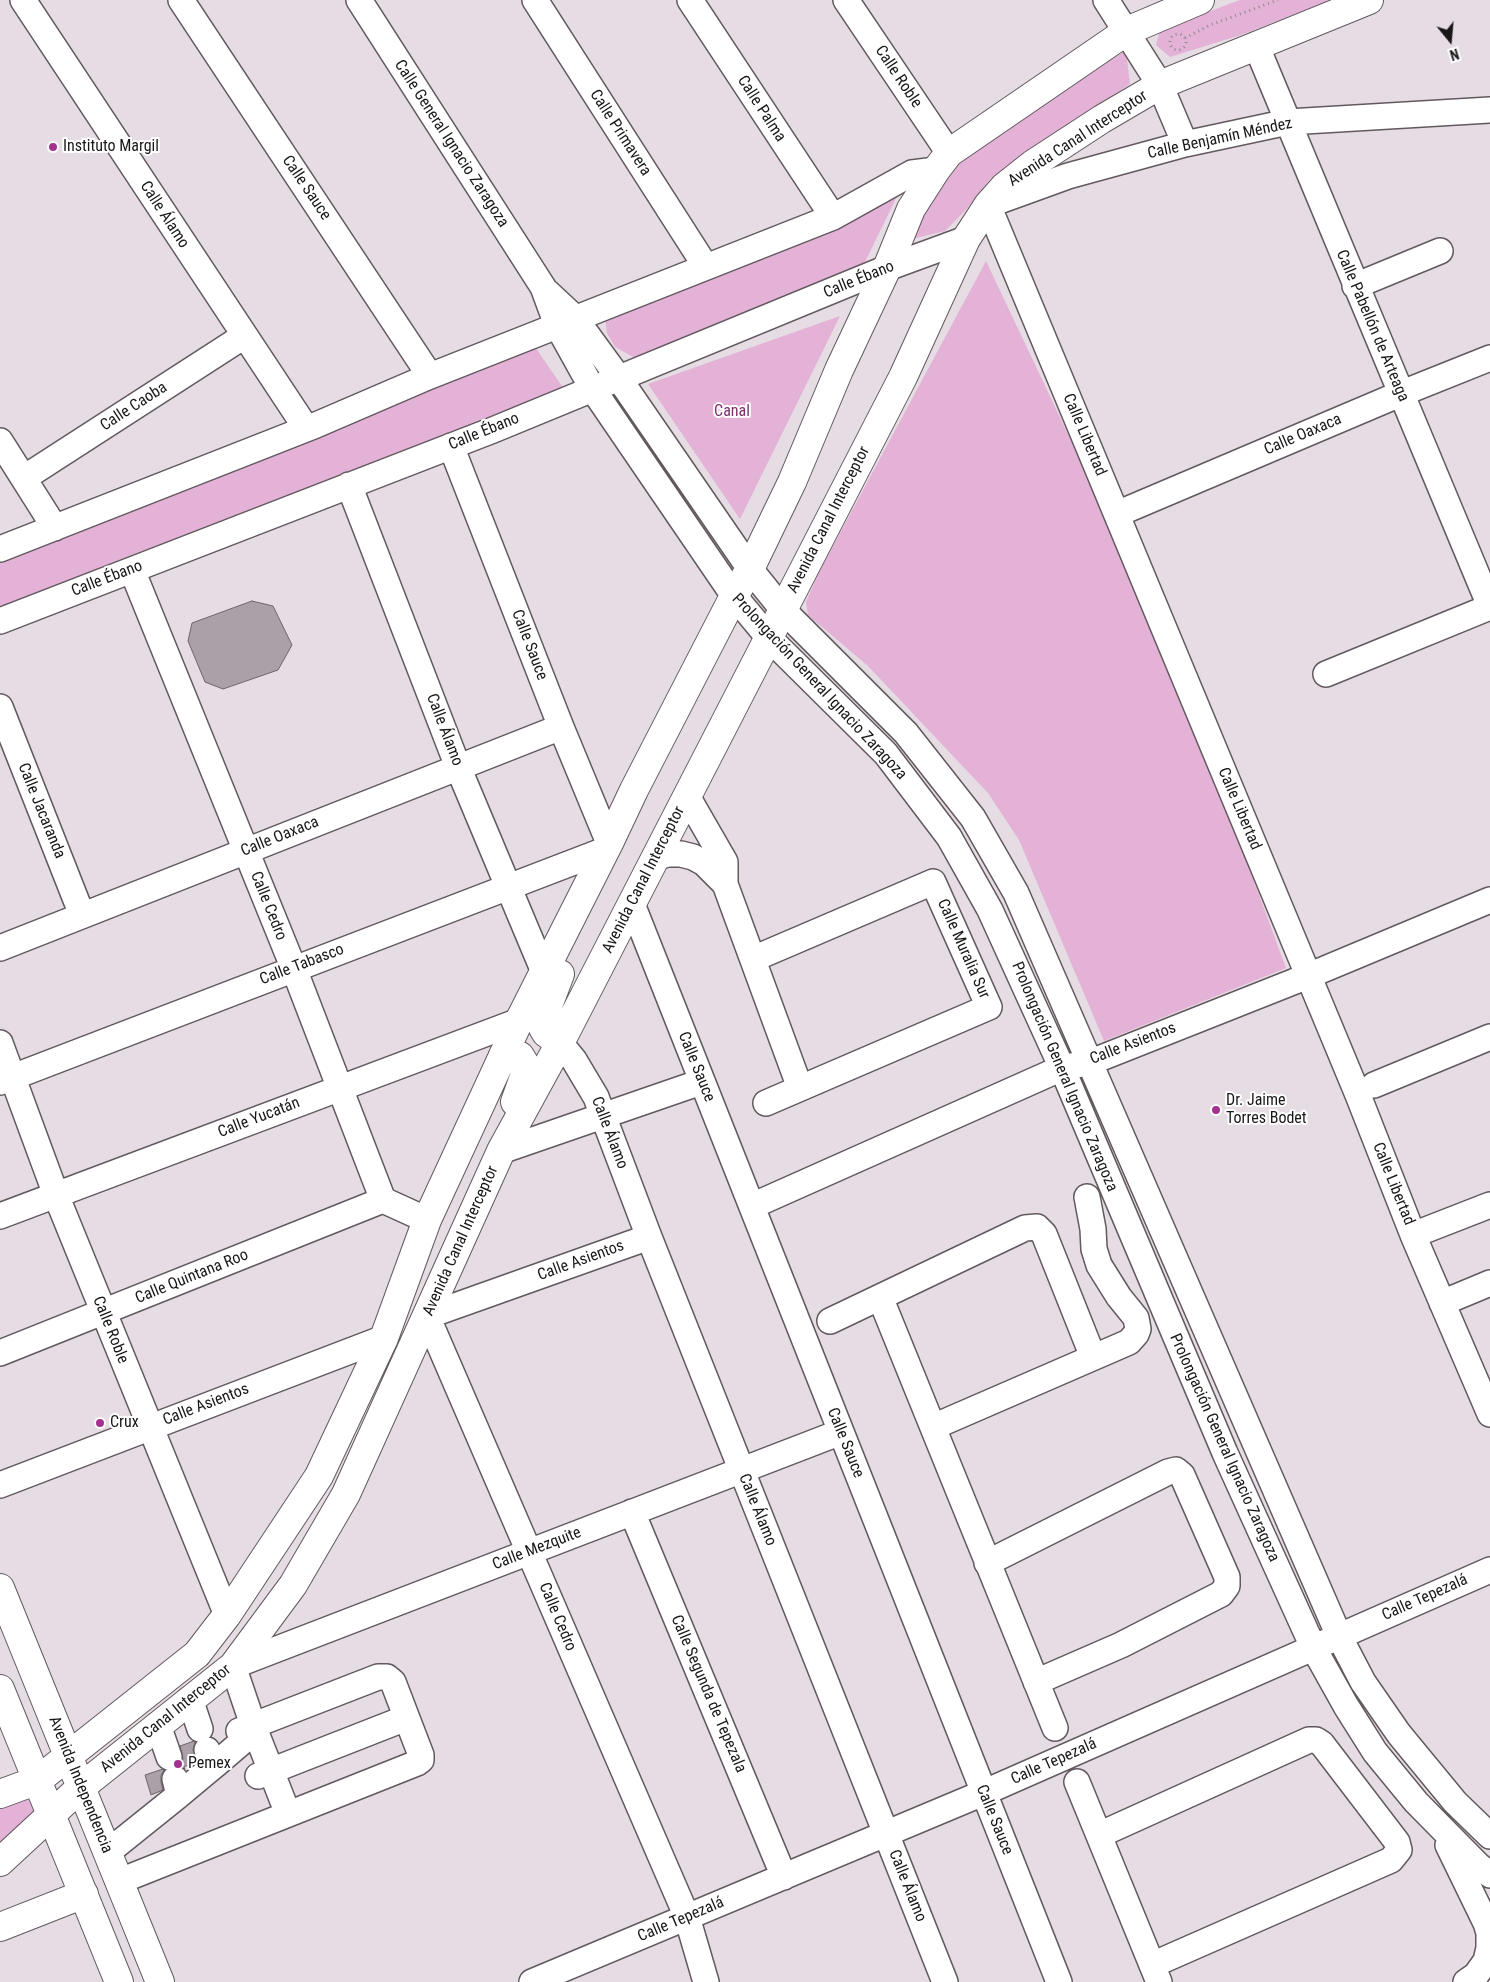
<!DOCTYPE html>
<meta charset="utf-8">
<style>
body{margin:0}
#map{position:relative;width:1490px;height:1982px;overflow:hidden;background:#e6dce3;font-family:"Roboto Condensed",sans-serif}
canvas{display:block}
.north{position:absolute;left:1425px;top:15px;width:50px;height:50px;-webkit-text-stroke:4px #fff;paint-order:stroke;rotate:163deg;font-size:14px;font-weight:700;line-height:20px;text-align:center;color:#191618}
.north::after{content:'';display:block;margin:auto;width:18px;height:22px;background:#191618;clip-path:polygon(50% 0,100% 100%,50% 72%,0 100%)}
</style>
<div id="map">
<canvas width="1490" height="1982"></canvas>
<div class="north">N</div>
</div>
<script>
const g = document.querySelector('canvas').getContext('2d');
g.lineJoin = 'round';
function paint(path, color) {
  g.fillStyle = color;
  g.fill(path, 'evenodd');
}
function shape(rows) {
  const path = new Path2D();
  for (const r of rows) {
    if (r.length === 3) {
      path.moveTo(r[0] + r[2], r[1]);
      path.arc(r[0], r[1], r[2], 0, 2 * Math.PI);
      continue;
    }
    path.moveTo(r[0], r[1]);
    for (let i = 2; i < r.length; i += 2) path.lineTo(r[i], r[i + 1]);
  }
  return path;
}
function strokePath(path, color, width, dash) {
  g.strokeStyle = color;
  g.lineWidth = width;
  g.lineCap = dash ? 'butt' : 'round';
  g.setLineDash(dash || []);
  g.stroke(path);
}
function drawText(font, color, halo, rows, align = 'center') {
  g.font = font + ' "Roboto Condensed",sans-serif';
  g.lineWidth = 4;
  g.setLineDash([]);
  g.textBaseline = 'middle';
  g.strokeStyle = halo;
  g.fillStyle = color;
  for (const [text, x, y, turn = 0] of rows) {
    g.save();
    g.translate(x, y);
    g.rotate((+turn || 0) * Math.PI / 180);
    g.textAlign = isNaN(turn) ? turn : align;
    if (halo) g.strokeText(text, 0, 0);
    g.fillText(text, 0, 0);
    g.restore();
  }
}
paint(shape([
 [1240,0,1331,0,1241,35,1170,57,1156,45,1160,30],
 [1126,51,1130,84,990,179,964,212,945,231,912,239,943,175,955,163,1052,93],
 [899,192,865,262,854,269,635,358,615,347,607,333,605,317],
 [986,261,1100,502,1222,795,1286,968,1104,1041,1019,840,988,793,868,666,808,615,806,602,818,574],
 [840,316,740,519,648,384],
 [535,347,564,389,116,561,0,609,0,555],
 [22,1792,36,1809,0,1843,0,1800]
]), '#e3b2d6');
const building = shape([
 [252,601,273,606,292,645,278,670,223,689,205,682,188,641,192,623,252,601],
 [194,1741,195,1742,193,1750,197,1761,184,1767,185,1769,180,1766,183,1759,180,1746,194,1741],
 [163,1769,164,1770,161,1776,161,1782,163,1790,151,1795,145,1775,163,1769]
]);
paint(building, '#aaa1a8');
strokePath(building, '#6e656b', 1);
const minor = shape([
 [23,0,306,428],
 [181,0,430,376],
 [359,0,543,287,557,325,592,388,734,596,769,638,886,754,949,837,990,910,1062,1068,1225,1453,1313,1647,1346,1706,1375,1752,1416,1802,1478,1865,1490,1875],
 [535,0,706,267],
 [690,0,833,217],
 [846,0,949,153],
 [1106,0,1160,85,1185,144],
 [1256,45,1490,606],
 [1490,110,1288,122,1185,144,1068,176,988,205,1358,1095,1413,1235,1490,1414],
 [1355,286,1440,251],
 [546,291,575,318,618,377,750,569,783,610,906,733,973,818,1016,893,1339,1636,1363,1682,1399,1734,1455,1802,1490,1836],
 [0,441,55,528],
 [451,446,561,727,609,843],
 [24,478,244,336],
 [349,485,458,767,544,972],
 [1117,514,1400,394,1490,358],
 [0,549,316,425,430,376,833,217,912,173,936,170],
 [132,570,294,969,383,1200,427,1220],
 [0,621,493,430,887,268,966,239],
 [1326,674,1490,607],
 [0,707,82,915],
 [687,796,725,862,725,884,800,1088],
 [656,857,668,854,681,854,693,857,704,863,725,884],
 [632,904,1059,1982],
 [0,948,561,727],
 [753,959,933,882,989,1007,766,1103],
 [0,1043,56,1195,227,1615],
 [560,1043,574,1060,596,1097,649,1237,945,1982],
 [0,1082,605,850],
 [1374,1085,1490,1037],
 [501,1151,701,1082],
 [752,1206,1062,1068,1091,1062,1308,976,1490,900],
 [0,1216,519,1021],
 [1413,1235,1490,1205],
 [649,1237,427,1316,687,1917,706,1982],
 [880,1297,1055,1728],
 [1442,1303,1490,1283],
 [830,1321,1025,1228,1037,1227,1044,1234,1093,1357],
 [0,1353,383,1200],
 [933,1427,1129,1342,1136,1334,1138,1329,1136,1318,1119,1297,1099,1265,1094,1249,1093,1229,1087,1197],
 [0,1485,384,1338],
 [632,1512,784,1877],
 [987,1563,1168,1472,1176,1470,1182,1475,1227,1577,1227,1586,1221,1594,1121,1645,1036,1682],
 [190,1699,200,1729],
 [158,1725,169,1757],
 [215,1765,243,1741],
 [258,1776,406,1718],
 [175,1779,179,1795,215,1765,207,1750],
 [1077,1782,1159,1982],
 [288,1814,253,1725,233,1666,841,1432],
 [1099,1835,1309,1740,1316,1740,1322,1744,1397,1842,1399,1850,1391,1860,1152,1965],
 [1448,1845,1486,1923,1489,1933,1489,1948,1486,1961,1476,1975,1466,1982],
 [108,1852,179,1795],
 [120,1881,417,1763,421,1760,421,1755,393,1682,387,1677,378,1677,239,1731],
 [532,1982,983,1793,1490,1570]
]);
const major = shape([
 [560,1043,546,1033,543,1028,546,1011,560,974],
 [504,1053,512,1052,520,1056,526,1066,524,1077,515,1102],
 [0,1588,160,1982],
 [0,1689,119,1982],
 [0,1794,38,1780,197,1654,227,1615,319,1476,384,1338,427,1220,519,1021,609,843,634,790,734,596,750,569,792,482,839,370,887,268,911,209,936,170,949,153,1127,31,1200,0],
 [0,1862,80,1788,233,1666,293,1585,346,1494,501,1151,560,1043,903,377,966,239,988,205,1004,187,1033,164,1102,119,1160,85,1369,0],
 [0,1927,84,1894]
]);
strokePath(minor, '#62595f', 28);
strokePath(major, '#62595f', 30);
strokePath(shape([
 [1178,42,8],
 [1185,38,1210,25,1278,0]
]), '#918a8f', 3, [1, 4]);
strokePath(minor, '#fff', 25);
strokePath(major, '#fff', 28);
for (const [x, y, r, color] of [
 [53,147,5,"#a3328f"],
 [1216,1110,5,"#a3328f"],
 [100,1423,5,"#a3328f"],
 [178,1764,5,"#a3328f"]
]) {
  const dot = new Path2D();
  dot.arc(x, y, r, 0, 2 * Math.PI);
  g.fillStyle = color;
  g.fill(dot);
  strokePath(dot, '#fff', 2);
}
drawText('16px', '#191618', '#fff', [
 ["Calle Roble",898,77,56],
 ["Calle Palma",761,109,57],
 ["Calle Primavera",620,133,57],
 ["Avenida Canal Interceptor",1078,139,-33],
 ["Calle Benjamín Méndez",1220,139,-12],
 ["Calle General Ignacio Zaragoza",451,144,57],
 ["Calle Sauce",306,188,56],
 ["Calle Álamo",164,215,57],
 ["Calle Ébano",859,280,-22],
 ["Calle Pabellón de Arteaga",1372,326,67],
 ["Calle Caoba",134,407,-33],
 ["Calle Ébano",484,432,-22],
 ["Calle Libertad",1084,435,67],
 ["Calle Oaxaca",1303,435,-23],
 ["Avenida Canal Interceptor",829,520,-63],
 ["Calle Ébano",107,579,-21],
 ["Calle Sauce",529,645,69],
 ["Prolongación General Ignacio Zaragoza",819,687,47],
 ["Calle Álamo",444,730,69],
 ["Calle Libertad",1239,809,67],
 ["Calle Jacaranda",41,811,68],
 ["Calle Oaxaca",280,837,-22],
 ["Avenida Canal Interceptor",644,880,-63],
 ["Calle Cedro",268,906,68],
 ["Calle Muralia Sur",963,949,66],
 ["Calle Tabasco",302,965,-21],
 ["Calle Asientos",1133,1044,-21],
 ["Calle Sauce",696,1067,68],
 ["Prolongación General Ignacio Zaragoza",1064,1077,67],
 ["Calle Yucatán",259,1118,-21],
 ["Calle Álamo",609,1133,69],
 ["Calle Libertad",1393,1184,68],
 ["Avenida Canal Interceptor",461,1241,-66],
 ["Calle Asientos",581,1261,-20],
 ["Calle Quintana Roo",192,1277,-22],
 ["Calle Roble",110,1330,68],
 ["Calle Asientos",206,1405,-21],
 ["Calle Sauce",845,1443,68],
 ["Prolongación General Ignacio Zaragoza",1224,1448,66],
 ["Calle Álamo",757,1510,68],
 ["Calle Mezquite",537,1549,-21],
 ["Calle Tepezalá",1425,1598,-24],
 ["Calle Cedro",557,1617,67],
 ["Calle Segunda de Tepezala",708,1694,67],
 ["Avenida Canal Interceptor",166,1719,-39],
 ["Calle Tepezalá",1054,1762,-24],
 ["Avenida Independencia",80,1785,68],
 ["Calle Sauce",994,1820,68],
 ["Calle Álamo",907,1886,68],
 ["Calle Tepezalá",681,1920,-23]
]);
drawText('16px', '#191618', '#fff', [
 ["Instituto Margil",63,147],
 ["Dr. Jaime",1226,1101],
 ["Torres Bodet",1226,1119],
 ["Crux",110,1423],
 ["Pemex",188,1764]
], 'left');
drawText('16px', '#792f6b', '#fff', [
 ["Canal",732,412]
]);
</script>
